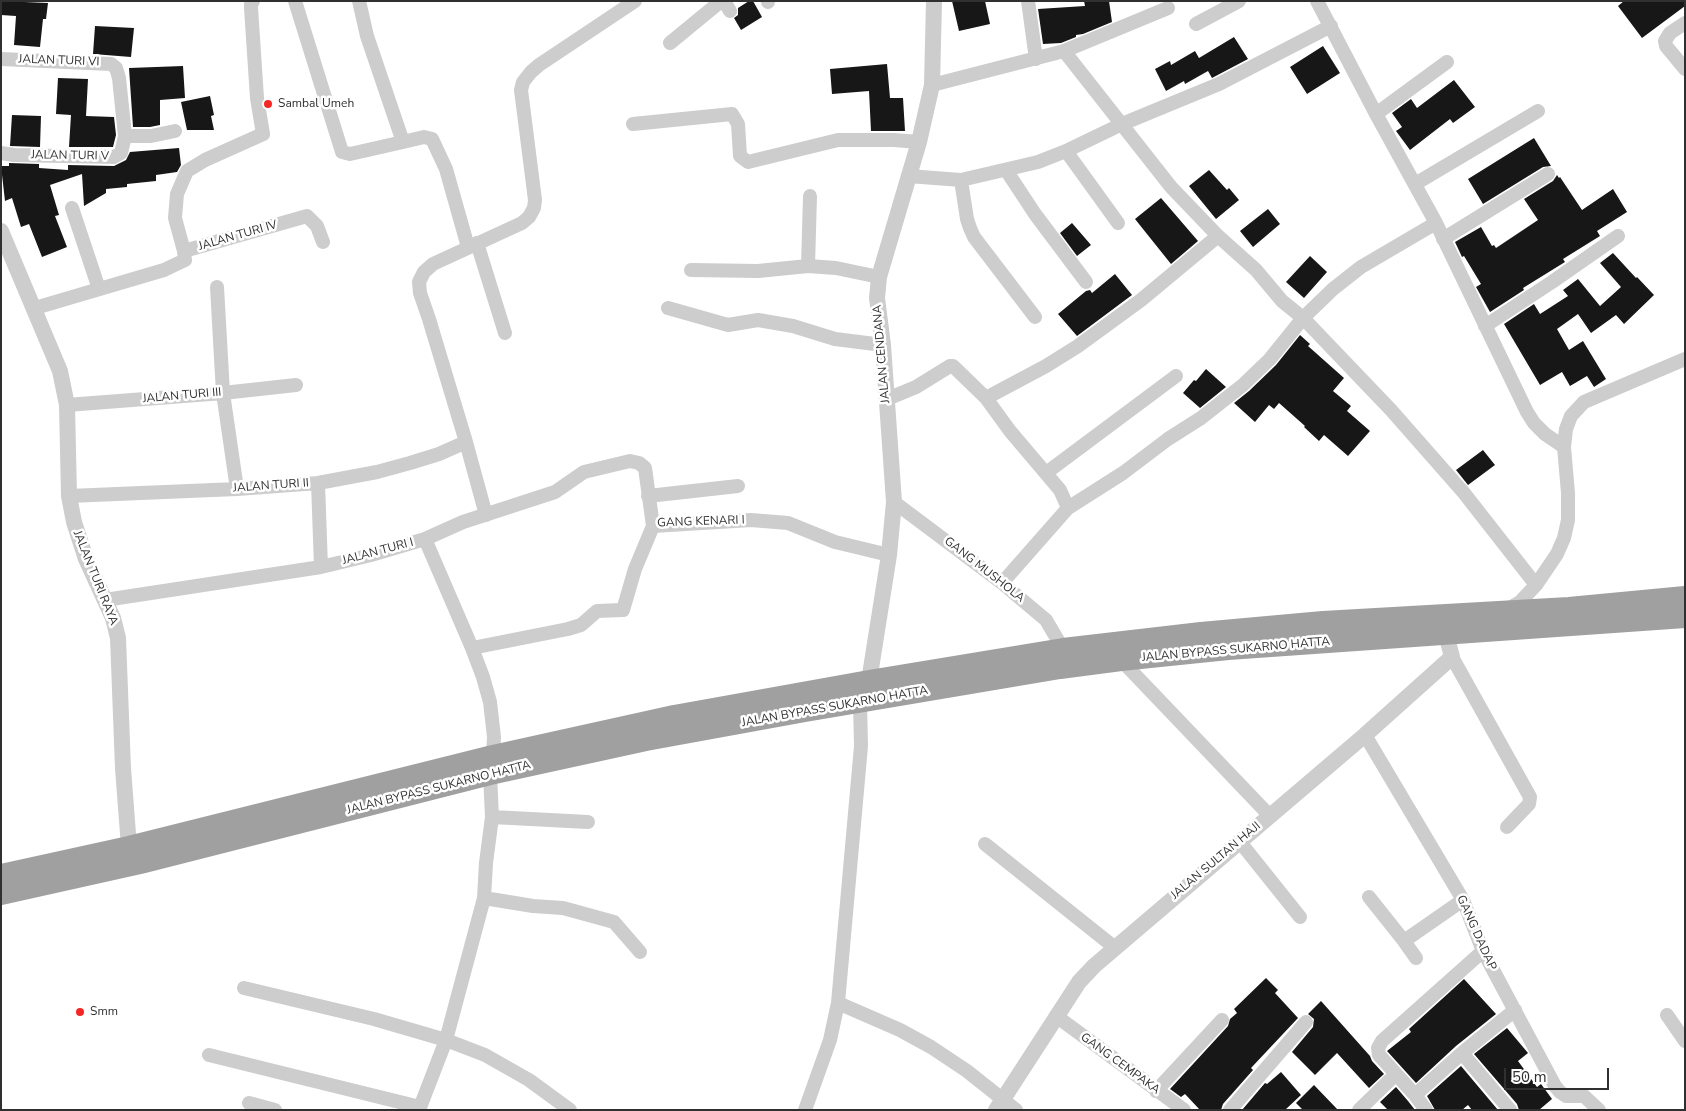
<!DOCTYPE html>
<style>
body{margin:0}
#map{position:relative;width:1686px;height:1111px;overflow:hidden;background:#fff;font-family:"Nunito Sans",sans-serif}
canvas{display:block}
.frame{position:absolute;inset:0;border:2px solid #303030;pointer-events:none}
.scale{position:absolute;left:1504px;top:1068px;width:105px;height:22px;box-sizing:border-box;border:2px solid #303030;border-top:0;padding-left:6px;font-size:15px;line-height:18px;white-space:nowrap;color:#303030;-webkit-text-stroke:4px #fff;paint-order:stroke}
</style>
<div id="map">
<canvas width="1686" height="1111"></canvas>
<div class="frame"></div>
<div class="scale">50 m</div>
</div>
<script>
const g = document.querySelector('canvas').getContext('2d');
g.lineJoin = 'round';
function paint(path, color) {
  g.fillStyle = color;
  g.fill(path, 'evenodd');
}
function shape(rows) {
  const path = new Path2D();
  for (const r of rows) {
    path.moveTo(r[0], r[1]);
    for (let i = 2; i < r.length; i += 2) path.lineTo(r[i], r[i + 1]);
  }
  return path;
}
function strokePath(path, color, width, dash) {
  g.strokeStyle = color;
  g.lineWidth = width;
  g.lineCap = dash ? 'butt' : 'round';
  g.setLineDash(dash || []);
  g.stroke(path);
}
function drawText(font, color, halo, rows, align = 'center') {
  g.font = font + ' "Nunito Sans",sans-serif';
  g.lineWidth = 5;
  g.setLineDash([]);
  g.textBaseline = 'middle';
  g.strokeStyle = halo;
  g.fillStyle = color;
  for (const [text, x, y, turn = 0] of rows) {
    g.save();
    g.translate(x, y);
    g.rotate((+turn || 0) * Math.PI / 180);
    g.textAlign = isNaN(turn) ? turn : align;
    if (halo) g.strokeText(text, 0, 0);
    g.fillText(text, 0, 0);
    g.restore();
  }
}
paint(shape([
 [1,1,48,3,46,19,43,19,40,47,14,45,16,16,1,15],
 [749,1,753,1,762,17,741,30,734,18,738,15,738,8],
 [952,1,985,1,990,24,959,31],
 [1084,1,1109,1,1112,22,1083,34,1076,35,1076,37,1061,43,1043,44,1038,9,1085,6],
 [1624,1,1685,1,1685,6,1642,38,1618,6],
 [95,26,134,28,131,57,93,54],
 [1234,37,1248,59,1212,78,1208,71,1185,84,1184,81,1166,91,1155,69,1170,61,1171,65,1195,51,1199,58],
 [1323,46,1340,73,1307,94,1290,67],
 [887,64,890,98,903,98,905,131,871,131,869,91,832,94,830,69],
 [183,66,185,98,160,100,160,125,150,127,133,127,129,68],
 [58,78,88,79,86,116,114,117,116,135,113,147,69,147,71,115,56,114],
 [1454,80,1475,107,1453,123,1450,119,1410,150,1396,131,1402,127,1392,113,1411,99,1417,108],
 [210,96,214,115,211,116,214,130,187,130,181,102],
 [12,115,41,116,40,147,10,146],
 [1534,138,1551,166,1543,167,1483,204,1468,179],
 [179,148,181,165,177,172,156,175,156,181,127,184,127,187,106,189,106,193,84,206,82,174,50,185,59,215,55,216,67,247,42,257,29,224,21,227,12,198,5,201,1,166,9,166,9,163,39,164,39,168,68,170,68,165,114,166,126,160,130,152],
 [1209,170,1227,190,1229,188,1239,200,1216,219,1189,186],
 [1557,175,1559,178,1560,177,1582,210,1613,189,1627,212,1597,231,1600,236,1563,259,1565,262,1523,288,1524,290,1490,312,1476,287,1481,284,1464,256,1462,257,1455,242,1481,227,1492,246,1494,245,1496,248,1538,220,1524,199,1553,181],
 [1161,198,1198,241,1171,264,1135,219],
 [1268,209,1280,224,1253,247,1240,231],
 [1072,223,1091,245,1077,256,1060,233],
 [1613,253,1636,278,1637,277,1654,295,1624,324,1616,315,1591,333,1578,314,1557,329,1569,350,1583,341,1606,379,1594,387,1587,376,1570,386,1562,372,1540,385,1504,324,1534,304,1540,314,1568,296,1563,290,1578,279,1600,306,1621,287,1600,263],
 [1310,256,1327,272,1304,298,1286,282],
 [1115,274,1132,295,1077,336,1058,314,1086,291,1090,290,1092,293],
 [1300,335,1310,344,1308,346,1344,378,1333,391,1351,406,1347,411,1370,431,1348,456,1324,435,1319,441,1304,427,1305,426,1279,403,1274,409,1269,405,1255,422,1234,403,1249,391,1276,365],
 [1206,369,1226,387,1200,408,1183,393,1194,380,1196,381],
 [1483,450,1495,465,1468,485,1456,470],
 [1266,978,1278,990,1275,993,1298,1018,1251,1068,1253,1070,1223,1104,1221,1110,1200,1110,1185,1094,1181,1097,1170,1089,1228,1026,1230,1019,1237,1013,1234,1009],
 [1464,979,1496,1014,1456,1046,1416,1083,1387,1051,1411,1032,1409,1029],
 [1321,1001,1370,1056,1372,1061,1384,1074,1369,1088,1337,1053,1315,1075,1292,1052,1313,1027,1314,1019,1308,1014],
 [1507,1028,1528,1053,1518,1061,1537,1087,1541,1084,1552,1099,1539,1110,1519,1110,1517,1104,1474,1054],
 [1461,1066,1498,1110,1472,1110,1468,1105,1462,1110,1435,1110,1427,1096],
 [1281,1072,1301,1095,1285,1110,1242,1110,1265,1083,1267,1084],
 [1314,1085,1338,1110,1303,1110,1296,1103],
 [1396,1087,1408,1101,1415,1110,1388,1110,1380,1102]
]), '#171717');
strokePath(shape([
 [295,1,342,152,350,154,403,142],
 [359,1,367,36,403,142,424,137,432,139,446,169,468,247],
 [724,1,730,11],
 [768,1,768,2],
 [1028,1,1036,59],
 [1317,1,1376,114,1436,223,1527,412,1534,423,1545,434,1564,447],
 [1685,23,1670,33,1665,41,1666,46,1685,69],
 [1196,24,1239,1],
 [670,43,721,1],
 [1064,51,1171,187,1218,236,1256,270,1282,301,1303,318,1391,410,1464,493,1536,585],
 [1,59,111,64,116,68,119,78,125,136,151,136,175,131],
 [932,85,1064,51,1168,8],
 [1376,114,1447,62],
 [633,124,732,114,738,124,740,156,748,162,838,140,894,140,919,142],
 [1066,151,1118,223],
 [1,153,14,155,114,157,121,153,125,136],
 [1006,170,1035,214,1086,282],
 [908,176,961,180,1038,162,1066,151,1122,124,1219,84,1331,26],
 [961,180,967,219,970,228,974,237,1035,317],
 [1415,184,1538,111],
 [72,208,99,289],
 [1443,239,1548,174],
 [477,243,505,333],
 [184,251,307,216,317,226,323,242],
 [808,266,810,196],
 [691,270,758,271,808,266,836,268,879,277],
 [217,287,223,393,237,489],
 [35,308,164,270,185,260,184,251,175,218,177,194,187,171,205,160,263,134,257,98,251,8,251,4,253,1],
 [668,308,728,325,758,320,793,326,835,339,883,345],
 [1485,326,1552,282,1618,236],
 [986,398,1046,366,1078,346,1141,300,1218,236],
 [887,399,916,387,950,366,953,366,986,398,1010,431,1060,490,1068,508],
 [67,405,223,393,296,385],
 [1046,473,1176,376],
 [318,483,321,567],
 [69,496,237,489,318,483,377,472,410,463,439,454,466,442],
 [648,496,738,486],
 [894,502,1002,583,1046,620,1063,649],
 [486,515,466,442,429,319,420,293,419,282,424,272,433,264,522,223,529,217,534,208,535,200,521,90,523,82,531,72,539,65,635,1],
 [425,539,472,648,483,677,490,702,494,737,493,756],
 [1002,583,1068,508,1123,473,1168,439,1201,418,1243,385,1270,359,1303,318,1333,289,1361,267,1436,223],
 [105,600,321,567,371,555,425,539,463,522,555,492,584,472,630,461,639,463,645,468,653,526,751,520,788,523,835,542,889,555],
 [1508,609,1520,602,1536,585,1557,554,1564,538,1568,520,1568,493,1564,447,1566,429,1571,416,1584,402,1685,359],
 [472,648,568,629,581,625,597,611,623,610,635,569,653,526],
 [1452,657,1530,797,1529,804,1507,827],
 [1121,660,1270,816],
 [1365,735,1463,900,1483,951,1555,1086,1560,1092,1566,1096,1584,1096,1599,1110],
 [492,817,588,822],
 [1240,842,1300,917],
 [985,844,1114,947],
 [1369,897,1404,941,1463,900],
 [484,898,533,906,563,908,614,922,640,952],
 [1404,941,1416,958],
 [1483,951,1382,1041,1378,1048,1379,1055,1415,1095,1462,1053,1515,1010],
 [244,988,374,1019,446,1040,485,1055,529,1080,570,1110],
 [838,1003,900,1030,931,1047,967,1071,1016,1110],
 [1667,1015,1685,1041],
 [1056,1016,1184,1110],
 [1462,1053,1510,1110],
 [209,1055,420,1107],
 [1156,1091,1222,1020],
 [1415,1095,1426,1110],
 [249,1103,275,1110],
 [419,1110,446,1040,484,898,486,863,492,817,490,774],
 [805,1110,830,1040,838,1003,861,746,860,702],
 [1230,1110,1306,1022],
 [1359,1110,1396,1074]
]), '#cdcdcd', 14);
strokePath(shape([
 [1,231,60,371,67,405,69,496,74,522,86,559,113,618,118,638,123,768,129,847],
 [869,681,889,555,894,502,883,345,877,298,879,277,919,142,932,85,934,1],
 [996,1110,1079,982,1094,966,1365,735,1452,657,1446,634]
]), '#cdcdcd', 16);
strokePath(shape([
 [1,875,129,847,493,756,674,716,869,681,1063,649,1201,633,1323,622,1569,608,1685,597],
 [1,894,140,863,490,774,646,740,805,711,1060,668,1121,660,1228,649,1685,617]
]), '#a0a0a0', 22);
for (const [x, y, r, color] of [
 [268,104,5,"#f52625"],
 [80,1012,5,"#f52625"]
]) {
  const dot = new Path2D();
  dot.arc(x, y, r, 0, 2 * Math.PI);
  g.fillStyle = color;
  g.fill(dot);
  strokePath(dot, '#fff', 2);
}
drawText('12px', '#303030', '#fff', [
 ["JALAN TURI VI",59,61,2],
 ["JALAN TURI V",70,156,1],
 ["JALAN TURI IV",238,236,-16],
 ["JALAN CENDANA",882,354,-95],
 ["JALAN TURI III",182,396,-5],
 ["JALAN TURI II",271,486,-4],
 ["GANG KENARI I",701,522,-2],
 ["JALAN TURI I",378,552,-15],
 ["GANG MUSHOLA",984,570,38],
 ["JALAN TURI RAYA",95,578,68],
 ["JALAN BYPASS SUKARNO HATTA",1236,650,-5],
 ["JALAN BYPASS SUKARNO HATTA",835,707,-10],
 ["JALAN BYPASS SUKARNO HATTA",439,788,-14],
 ["JALAN SULTAN HAJI",1216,861,-40],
 ["GANG DADAP",1476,933,66],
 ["GANG CEMPAKA",1120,1064,36]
]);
drawText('12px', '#303030', '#fff', [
 ["Sambal Umeh",278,104],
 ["Smm",90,1012]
], 'left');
</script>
